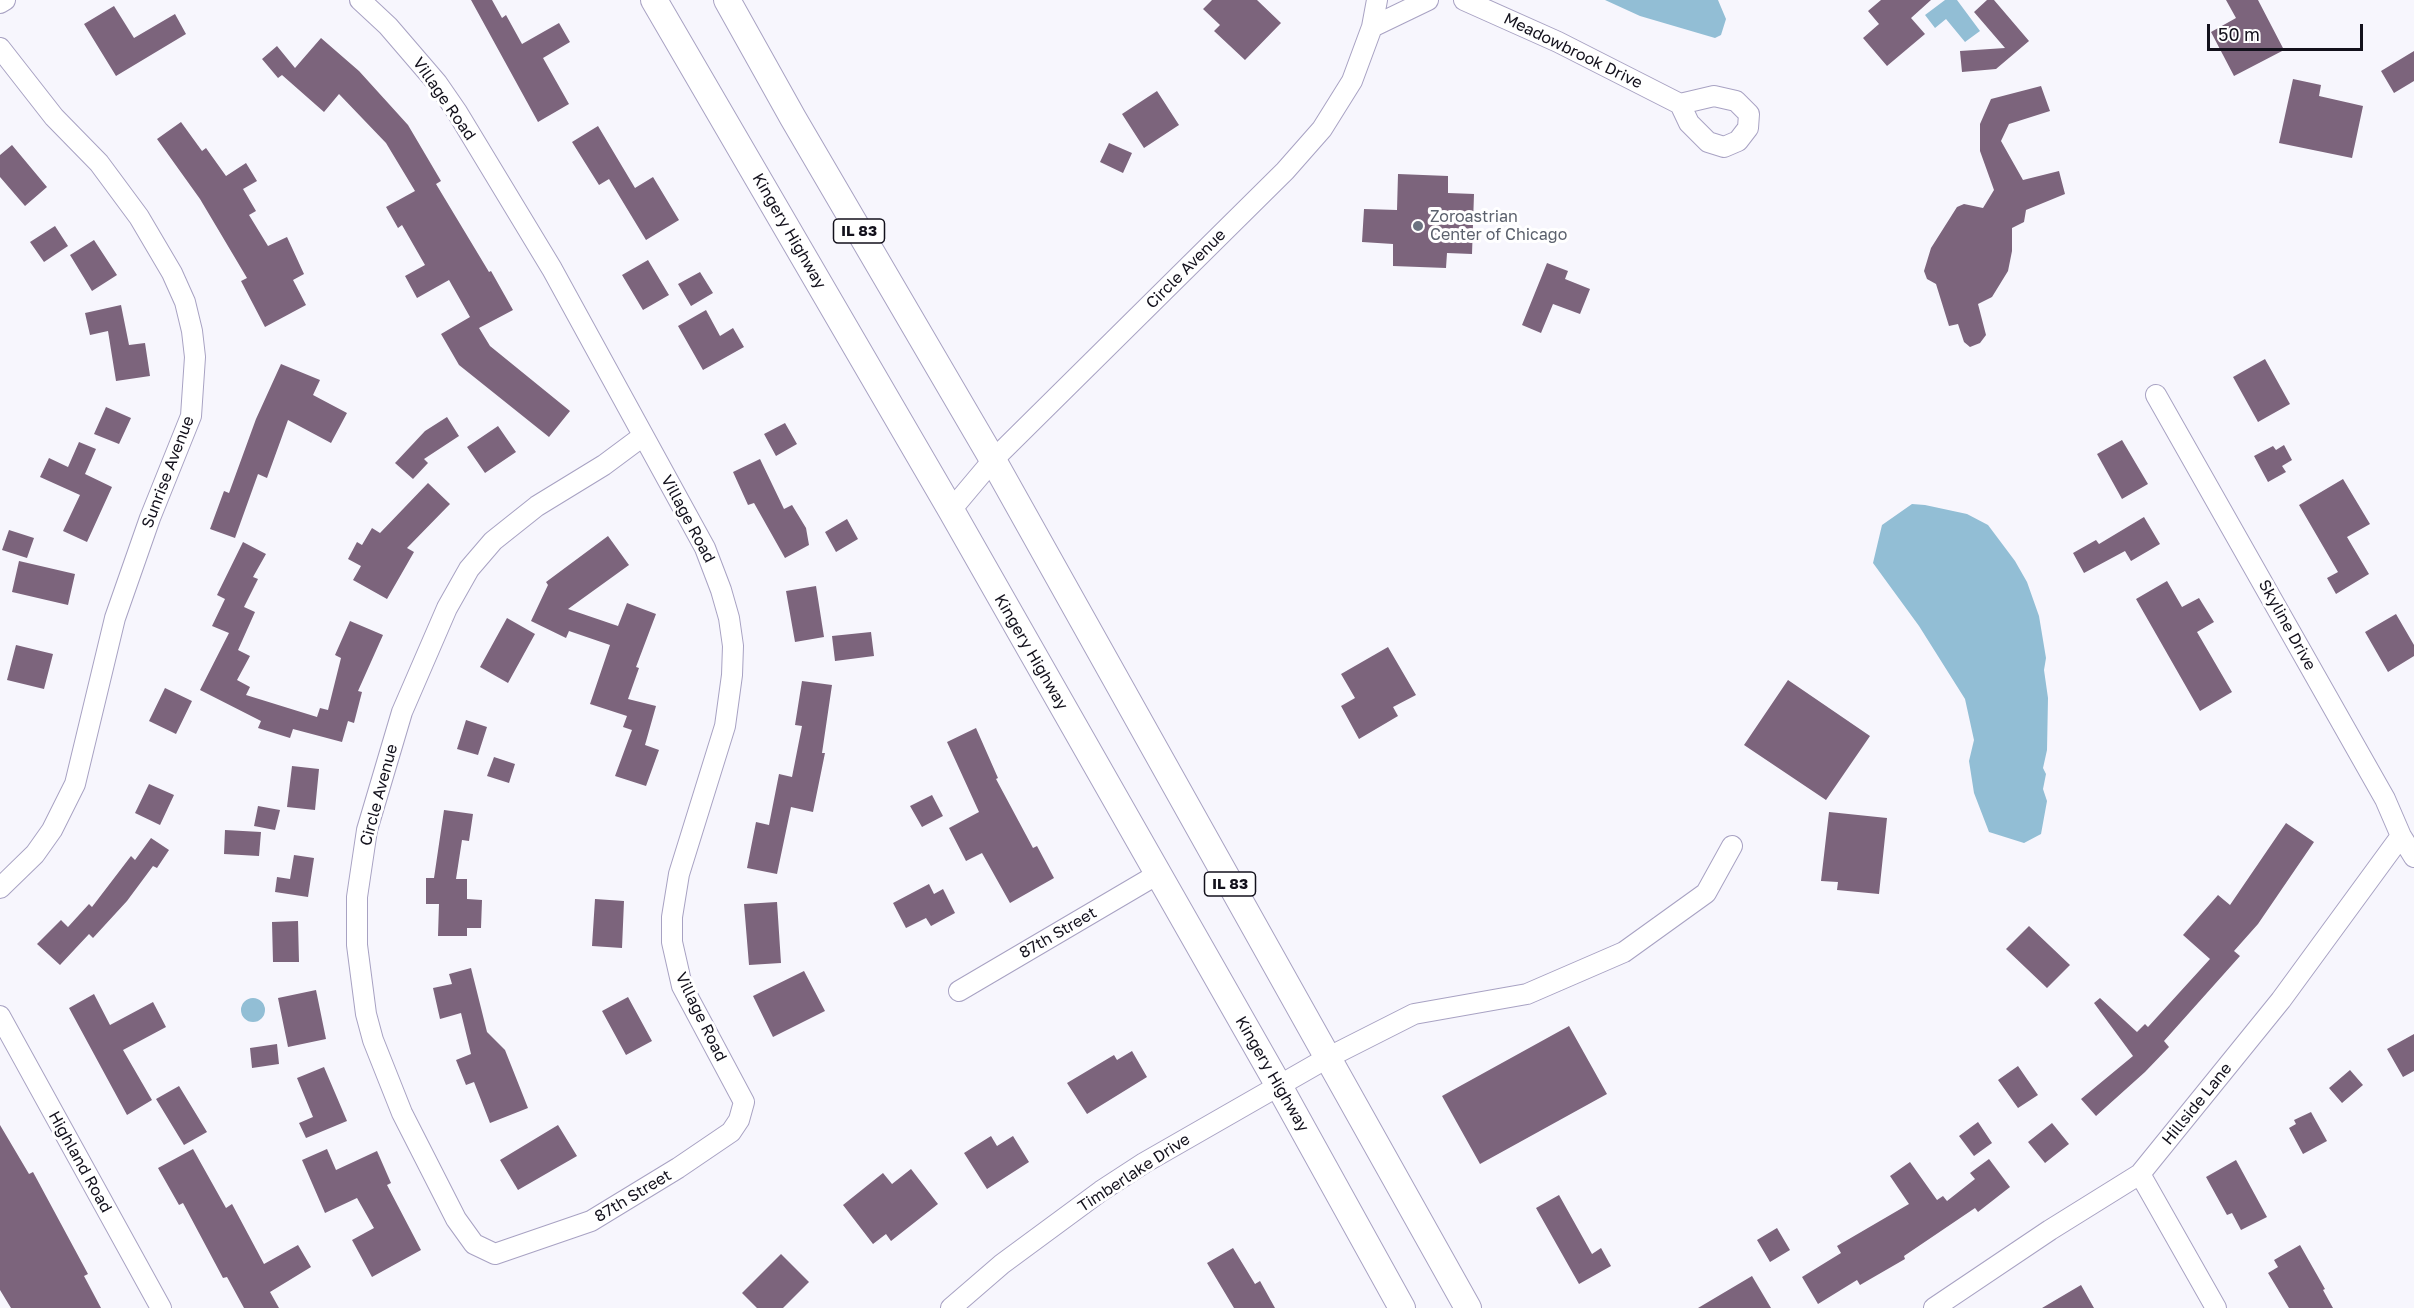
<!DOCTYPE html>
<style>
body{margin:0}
#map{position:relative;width:2414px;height:1308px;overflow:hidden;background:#f7f6fd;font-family:"Golos Text",sans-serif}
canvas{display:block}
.scale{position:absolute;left:2207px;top:24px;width:156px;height:27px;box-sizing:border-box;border:3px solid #13111c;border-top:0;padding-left:8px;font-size:18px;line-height:21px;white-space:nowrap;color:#13111c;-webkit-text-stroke:4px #fff;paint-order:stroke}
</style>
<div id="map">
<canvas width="2414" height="1308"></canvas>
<div class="scale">50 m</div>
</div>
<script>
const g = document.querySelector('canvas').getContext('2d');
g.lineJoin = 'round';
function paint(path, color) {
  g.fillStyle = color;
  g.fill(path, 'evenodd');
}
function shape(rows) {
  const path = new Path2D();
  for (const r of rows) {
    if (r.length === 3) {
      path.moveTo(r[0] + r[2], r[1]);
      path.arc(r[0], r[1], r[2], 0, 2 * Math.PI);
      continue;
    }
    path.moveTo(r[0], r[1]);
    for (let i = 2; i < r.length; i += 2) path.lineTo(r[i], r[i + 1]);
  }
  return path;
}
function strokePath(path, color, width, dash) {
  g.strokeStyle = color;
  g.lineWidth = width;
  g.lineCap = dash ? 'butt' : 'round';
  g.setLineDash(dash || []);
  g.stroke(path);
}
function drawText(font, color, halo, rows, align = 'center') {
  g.font = font + ' "Golos Text",sans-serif';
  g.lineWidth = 6;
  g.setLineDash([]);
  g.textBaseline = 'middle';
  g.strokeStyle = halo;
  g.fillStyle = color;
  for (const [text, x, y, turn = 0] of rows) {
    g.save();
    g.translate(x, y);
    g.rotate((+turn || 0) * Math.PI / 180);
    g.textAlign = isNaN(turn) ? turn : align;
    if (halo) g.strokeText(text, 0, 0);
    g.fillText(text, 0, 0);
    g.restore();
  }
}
paint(shape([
 [1605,0,1718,0,1726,19,1721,35,1715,38,1640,16],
 [1945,0,1957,0,1980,31,1965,42,1946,19,1935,28,1925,15],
 [1912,504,1925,505,1967,514,1988,525,2015,561,2027,582,2039,616,2046,658,2044,670,2048,698,2047,750,2043,768,2046,774,2043,789,2047,801,2041,834,2024,843,1989,832,1974,793,1969,761,1974,740,1965,699,1919,626,1873,563,1882,525],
 [253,1010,12]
]), '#92bed5');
paint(shape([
 [471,0,492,0,502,18,506,15,522,44,559,23,570,42,543,58,569,104,538,122],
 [1212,0,1257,0,1281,23,1245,60,1214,31,1220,25,1203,9],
 [1881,0,1931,0,1911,18,1925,34,1887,66,1863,38,1879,24,1868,11],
 [1987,0,1994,0,2029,41,1996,69,1962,72,1960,51,2005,48,1974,12],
 [2226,0,2258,0,2284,50,2234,76,2211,32,2236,18],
 [114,6,134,38,175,14,186,34,116,76,84,24],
 [321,38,359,71,408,125,441,181,436,184,489,272,491,271,513,310,479,328,490,346,570,411,549,437,459,365,441,334,470,317,449,280,417,298,405,276,425,265,402,225,398,228,386,207,415,191,386,143,339,94,324,112,282,75,278,78,262,59,277,46,295,68],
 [2414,51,2414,81,2394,93,2381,71],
 [2293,79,2321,85,2319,96,2363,106,2352,158,2279,143],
 [2041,86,2050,111,2009,124,2001,141,2023,180,2059,171,2065,194,2026,210,2024,222,2012,228,2012,251,2008,271,1992,297,1978,304,1986,335,1980,343,1970,347,1964,342,1958,324,1949,326,1936,284,1927,279,1924,271,1931,248,1957,207,1964,204,1983,208,1994,190,1980,151,1980,124,1991,99],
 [1157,91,1179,125,1144,148,1122,114],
 [181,122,202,151,206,148,226,176,246,163,257,181,243,189,256,211,249,215,268,246,287,237,304,274,293,280,306,305,265,327,241,281,247,278,200,199,157,139],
 [598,126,635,188,653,177,679,220,646,240,609,179,599,185,572,142],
 [1109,143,1132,153,1123,173,1100,162],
 [12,145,47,187,25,206,0,177,0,155],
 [1398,174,1448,176,1448,193,1474,194,1472,254,1447,253,1446,268,1393,266,1393,244,1362,242,1364,209,1397,210],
 [55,226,68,246,44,262,30,242],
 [94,240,117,275,92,291,70,255],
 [648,260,669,295,643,310,622,275],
 [1547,263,1568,271,1565,279,1590,289,1580,314,1553,304,1541,333,1522,325],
 [700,272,713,293,691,306,678,284],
 [121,305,129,345,145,343,150,376,116,381,108,331,90,335,85,313],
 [706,310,720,336,733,328,744,347,703,370,678,326],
 [2265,359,2290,404,2258,422,2233,377],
 [281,364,320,380,313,395,347,413,331,443,288,420,267,478,258,474,235,538,210,529,224,491,229,493,256,419],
 [106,407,131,418,119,444,94,434],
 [447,417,459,436,424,459,428,463,413,479,395,463,425,431],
 [785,423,797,444,776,456,764,434],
 [498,426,516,452,485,473,467,447],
 [2122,440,2148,484,2122,499,2097,454],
 [79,442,96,449,85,474,112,487,87,542,63,531,80,495,40,477,49,458,68,467],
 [2284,445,2292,460,2282,466,2286,472,2268,482,2254,456,2273,446,2276,450],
 [760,459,784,509,792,505,806,528,809,545,785,558,754,503,748,505,733,472],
 [2343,479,2370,524,2347,537,2369,574,2336,594,2327,578,2338,572,2299,505],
 [428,483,450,504,407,548,414,552,387,599,353,580,361,566,348,559,357,542,362,545,372,528,380,533],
 [2144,517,2160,544,2131,561,2125,551,2084,573,2073,553,2096,540,2099,544],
 [847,519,858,539,836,552,825,532],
 [9,530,34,538,27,558,2,550],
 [608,536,629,565,568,609,618,626,627,603,656,614,636,667,639,668,628,699,656,706,645,745,659,750,646,786,615,776,632,730,623,727,627,716,590,704,610,645,569,631,566,638,531,621,548,585,546,582],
 [243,542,266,554,253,577,258,579,244,607,255,612,238,650,250,656,237,680,250,687,246,695,317,717,320,708,328,710,341,658,335,655,350,621,383,635,358,691,362,692,354,723,348,721,342,742,293,729,290,738,258,728,261,721,200,690,229,633,212,626,225,599,217,595],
 [19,561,75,574,68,605,12,592],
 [2167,581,2182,607,2199,598,2214,622,2197,632,2232,692,2200,711,2136,599],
 [816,586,824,637,795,642,786,591],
 [2396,614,2414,645,2414,656,2388,672,2365,632],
 [507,618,535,634,508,683,480,667],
 [871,632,874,656,835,661,832,636],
 [16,645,53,654,44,689,7,680],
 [1388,647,1416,695,1393,707,1398,716,1359,739,1341,706,1355,698,1341,674],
 [1788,680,1870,736,1826,800,1744,745],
 [802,681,832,685,822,753,825,753,813,812,791,807,777,874,747,868,756,822,769,825,779,774,792,777,802,726,795,725],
 [165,688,192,701,176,734,149,721],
 [466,720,487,727,478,755,457,749],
 [976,728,998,778,996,779,1033,848,1037,846,1054,878,1010,903,982,853,966,861,949,828,979,812,947,742],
 [494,757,515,764,509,783,487,776],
 [292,766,319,769,315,810,287,807],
 [149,784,174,795,160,825,135,813],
 [932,795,943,816,922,827,910,806],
 [258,806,280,810,275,830,254,826],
 [444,810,473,814,469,841,462,840,456,879,467,879,467,899,482,900,481,928,467,928,467,936,438,936,439,904,426,904,426,878,434,878],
 [1829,812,1887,818,1879,894,1837,890,1838,882,1821,881],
 [2286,823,2314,842,2258,924,2234,951,2240,956,2164,1041,2169,1047,2145,1072,2096,1116,2081,1099,2133,1056,2094,1003,2100,998,2137,1032,2145,1024,2148,1027,2210,959,2183,935,2218,895,2230,905],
 [225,830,261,832,259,856,224,854],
 [151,838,169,850,157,868,153,866,127,901,93,938,89,934,60,965,37,944,61,920,68,927,89,904,92,907,131,856,135,860],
 [294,855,314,858,308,897,275,892,277,877,290,879],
 [929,884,934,894,943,889,955,913,931,926,926,918,906,928,893,903],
 [595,899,624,901,622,948,592,946],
 [777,902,781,963,749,965,744,904],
 [298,921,299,962,273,962,272,922],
 [2029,926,2070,965,2047,988,2006,949],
 [471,968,487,1032,505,1050,528,1108,490,1123,474,1082,466,1085,456,1060,471,1054,461,1013,440,1019,433,988,452,984,449,974],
 [804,971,825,1011,773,1037,753,996],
 [316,990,326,1039,288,1047,278,998],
 [94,994,110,1025,153,1002,166,1027,123,1050,152,1100,127,1115,69,1008],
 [628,997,652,1041,626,1055,602,1011],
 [1569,1026,1607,1094,1480,1164,1442,1096],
 [2414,1034,2414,1071,2403,1077,2387,1049],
 [277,1044,279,1064,252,1068,250,1048],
 [1132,1051,1147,1077,1087,1114,1067,1083,1114,1055,1117,1060],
 [2018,1066,2038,1095,2018,1108,1998,1080],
 [324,1067,347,1121,306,1138,299,1123,313,1117,297,1078],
 [2350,1070,2363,1085,2342,1103,2329,1088],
 [179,1086,207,1132,184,1145,156,1099],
 [2311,1112,2327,1141,2303,1154,2289,1128,2296,1124,2294,1120],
 [1978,1122,1992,1143,1974,1156,1959,1136],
 [2052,1123,2069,1144,2045,1163,2028,1142],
 [0,1125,29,1174,33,1172,88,1274,84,1276,101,1308,11,1308,0,1290],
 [558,1125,577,1156,518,1190,500,1160],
 [991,1136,997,1146,1013,1136,1029,1162,987,1189,964,1153],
 [193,1149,226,1208,232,1204,264,1264,298,1245,311,1267,270,1292,279,1308,244,1308,227,1277,223,1278,183,1203,179,1205,158,1168],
 [327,1149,336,1170,377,1151,391,1183,387,1185,421,1250,372,1277,352,1240,374,1228,357,1198,325,1213,302,1160],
 [1989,1159,2010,1187,1978,1212,1975,1208,1904,1256,1905,1259,1860,1285,1857,1280,1818,1304,1802,1277,1841,1253,1837,1246,1909,1204,1890,1176,1910,1162,1937,1200,1943,1196,1947,1201,1975,1179,1970,1173],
 [2236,1160,2267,1217,2241,1230,2232,1213,2227,1215,2206,1177],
 [911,1169,938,1204,891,1241,886,1234,873,1244,843,1205,883,1173,892,1184],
 [1559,1195,1592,1254,1601,1248,1611,1266,1579,1284,1536,1208],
 [1777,1228,1790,1250,1770,1262,1757,1240],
 [2300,1245,2325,1289,2323,1290,2333,1308,2289,1308,2268,1273,2278,1267,2274,1260],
 [1233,1248,1255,1284,1260,1281,1275,1308,1234,1308,1207,1263],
 [781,1254,809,1282,783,1308,757,1308,742,1293],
 [1752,1276,1771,1308,1698,1308],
 [2081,1285,2094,1308,2042,1308]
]), '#7c647c');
const minor = shape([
 [360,0,388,26,437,83,457,112,552,269,705,548,721,590,729,618,733,646,732,675,725,726,679,874,672,917,672,942,682,986,744,1102,739,1120,731,1132,678,1168,591,1221,495,1254,474,1244,456,1219,402,1113,373,1040,366,1014,357,945,357,897,367,830,402,712,447,608,469,569,493,541,537,506,604,465,643,436],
 [1464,0,1558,42,1680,104,1689,123,1708,142,1724,147,1738,141,1748,128,1749,114,1736,101,1714,96,1680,104],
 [0,3,5,0],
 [1372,27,1428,0],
 [0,48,54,117,99,163,139,217,172,273,185,302,192,331,195,357,191,416,150,518,115,618,75,784,52,830,35,854,0,888],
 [2156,395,2385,799,2401,836,2414,857],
 [951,510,993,460,1285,171,1322,129,1352,81,1372,27,1377,0],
 [959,991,1158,874],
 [0,1016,161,1308],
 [2140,1174,2216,1308],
 [951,1308,1002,1264,1101,1191,1144,1163,1329,1057,1414,1014,1527,994,1624,952,1706,893,1732,846],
 [1934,1308,2050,1230,2140,1174,2281,1000,2401,836]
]);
const major = shape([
 [654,0,951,510,1279,1086,1402,1308],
 [727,0,793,118,993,460,1468,1308]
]);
strokePath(minor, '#a8a2c3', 22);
strokePath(major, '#a8a2c3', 28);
strokePath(minor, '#fff', 20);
strokePath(major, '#fff', 26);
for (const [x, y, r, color] of [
 [1418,226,6,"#6b7280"]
]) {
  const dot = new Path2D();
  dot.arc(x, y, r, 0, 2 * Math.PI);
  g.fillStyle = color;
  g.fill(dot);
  strokePath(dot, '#fff', 2);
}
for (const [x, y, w] of [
 [859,231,51],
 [1230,884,51]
]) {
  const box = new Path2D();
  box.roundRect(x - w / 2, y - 12, w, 24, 4.5);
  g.fillStyle = '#fff';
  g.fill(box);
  strokePath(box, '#13111c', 1.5);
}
drawText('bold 15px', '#13111c', null, [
 ["IL 83",859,231],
 ["IL 83",1230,884]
]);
drawText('16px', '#13111c', '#fff', [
 ["Meadowbrook Drive",1573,51,26],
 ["Village Road",444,99,55],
 ["Kingery Highway",789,231,60],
 ["Circle Avenue",1186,269,-45],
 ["Sunrise Avenue",168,472,-69],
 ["Village Road",688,519,62],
 ["Skyline Drive",2287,625,61],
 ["Kingery Highway",1031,652,60],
 ["Circle Avenue",379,795,-75],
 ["87th Street",1058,933,-30],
 ["Village Road",701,1017,64],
 ["Kingery Highway",1272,1074,60],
 ["Hillside Lane",2197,1104,-51],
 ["Highland Road",80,1162,61],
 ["Timberlake Drive",1134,1173,-33],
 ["87th Street",633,1196,-31]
]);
drawText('16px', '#5b616d', '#fff', [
 ["Zoroastrian",1430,217],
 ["Center of Chicago",1430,235]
], 'left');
</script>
